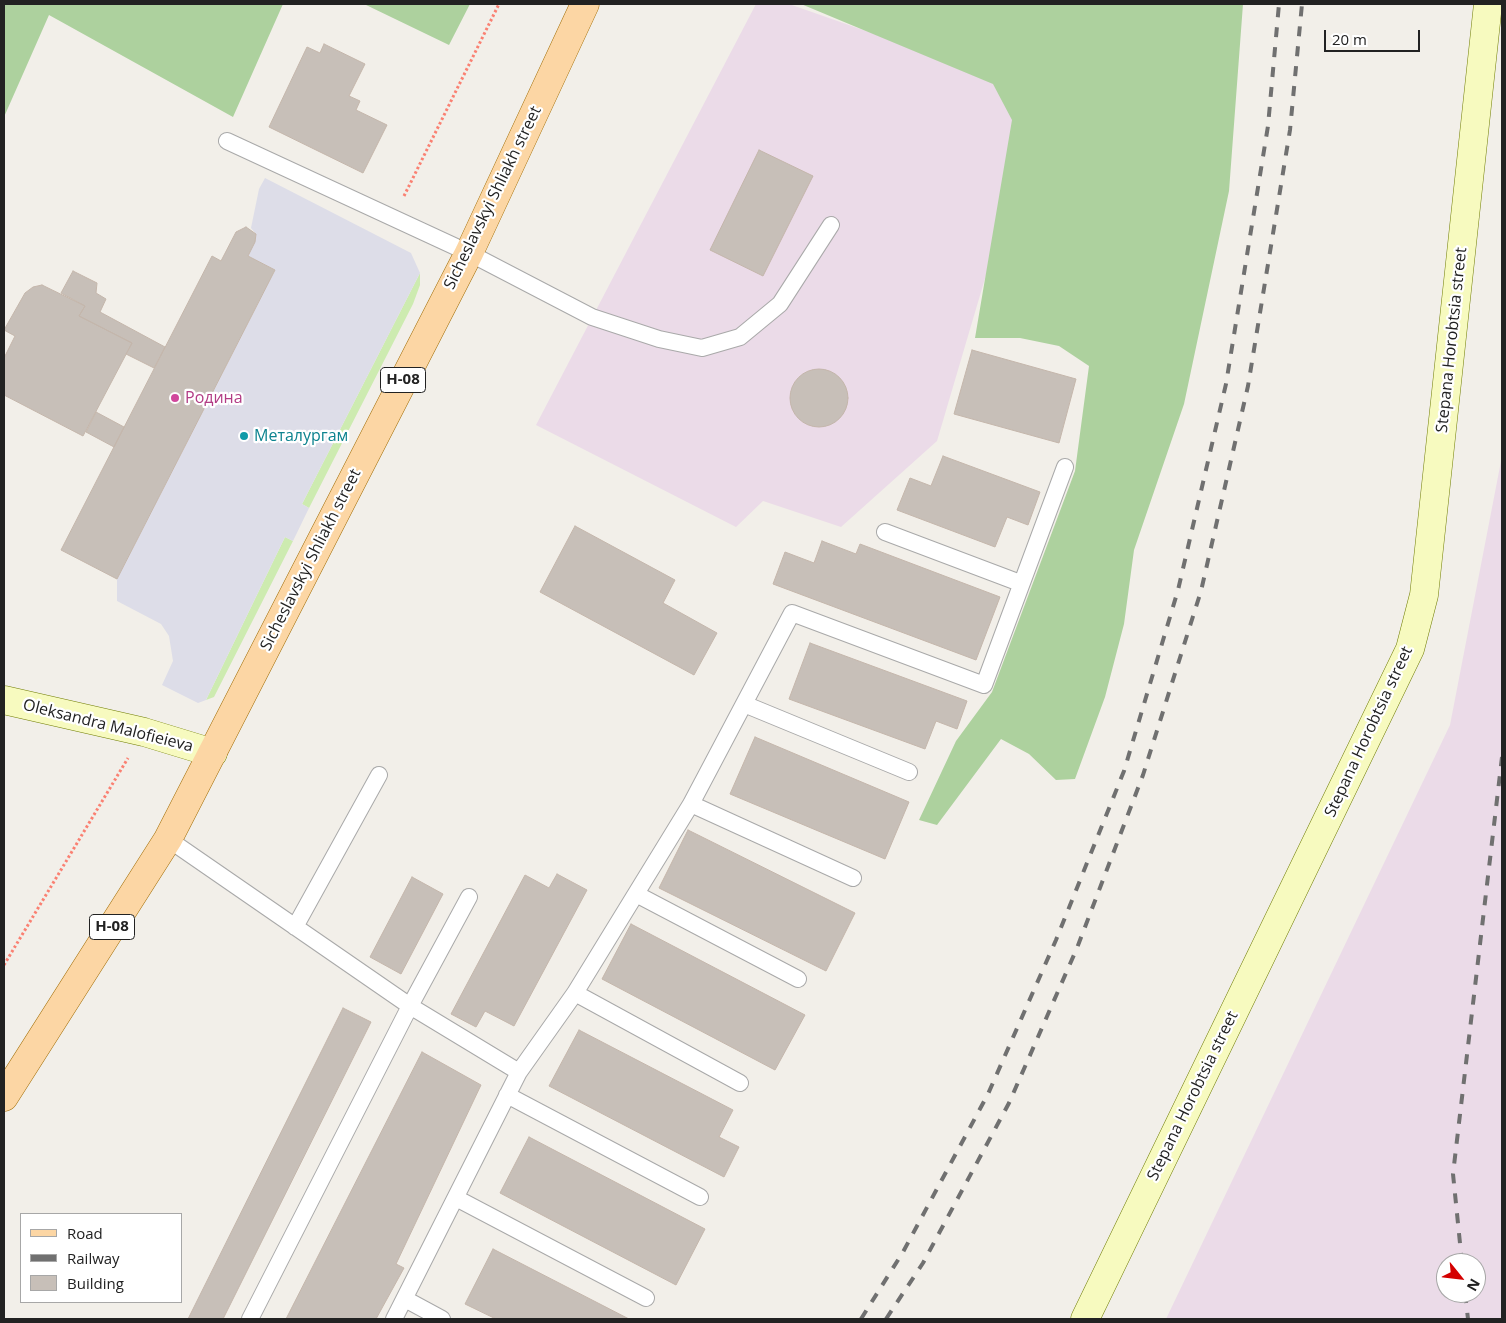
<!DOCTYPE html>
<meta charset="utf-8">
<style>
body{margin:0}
#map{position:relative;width:1506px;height:1323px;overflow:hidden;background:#f2efe9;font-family:"Open Sans",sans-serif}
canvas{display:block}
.frame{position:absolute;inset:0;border:5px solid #222;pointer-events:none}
.legend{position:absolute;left:20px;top:1213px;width:162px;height:90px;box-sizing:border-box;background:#fff;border:1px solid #a7a7a7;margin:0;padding:6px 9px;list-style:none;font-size:15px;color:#222}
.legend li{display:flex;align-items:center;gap:10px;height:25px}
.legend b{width:25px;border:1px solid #a7a7a7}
.north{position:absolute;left:1436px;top:1253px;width:50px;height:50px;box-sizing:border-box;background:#fff;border:1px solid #a7a7a7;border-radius:50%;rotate:119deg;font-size:14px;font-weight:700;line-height:20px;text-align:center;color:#222}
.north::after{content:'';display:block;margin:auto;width:18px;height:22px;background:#d40000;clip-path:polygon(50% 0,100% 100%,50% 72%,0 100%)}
.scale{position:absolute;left:1324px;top:30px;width:96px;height:22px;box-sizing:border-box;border:2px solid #222;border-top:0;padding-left:6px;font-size:15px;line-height:18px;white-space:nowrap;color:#222;-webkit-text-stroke:4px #fff;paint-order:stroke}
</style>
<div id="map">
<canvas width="1506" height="1323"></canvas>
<div class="frame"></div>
<ul class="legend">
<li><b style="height:6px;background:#fcd6a4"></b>Road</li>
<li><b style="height:6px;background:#707070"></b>Railway</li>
<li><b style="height:14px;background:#c7bfb8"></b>Building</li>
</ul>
<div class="north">N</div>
<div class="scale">20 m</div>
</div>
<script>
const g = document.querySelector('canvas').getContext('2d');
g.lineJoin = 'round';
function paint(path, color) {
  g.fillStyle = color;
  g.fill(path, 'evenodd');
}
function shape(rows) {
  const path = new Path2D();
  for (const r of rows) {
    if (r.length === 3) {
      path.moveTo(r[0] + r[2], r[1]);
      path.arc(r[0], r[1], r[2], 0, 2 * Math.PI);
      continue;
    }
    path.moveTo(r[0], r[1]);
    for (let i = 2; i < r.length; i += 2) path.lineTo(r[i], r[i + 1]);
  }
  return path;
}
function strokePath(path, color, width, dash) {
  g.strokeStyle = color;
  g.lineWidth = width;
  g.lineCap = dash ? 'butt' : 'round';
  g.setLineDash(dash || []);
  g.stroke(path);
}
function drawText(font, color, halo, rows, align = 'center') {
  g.font = font + ' "Open Sans",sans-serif';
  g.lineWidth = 4.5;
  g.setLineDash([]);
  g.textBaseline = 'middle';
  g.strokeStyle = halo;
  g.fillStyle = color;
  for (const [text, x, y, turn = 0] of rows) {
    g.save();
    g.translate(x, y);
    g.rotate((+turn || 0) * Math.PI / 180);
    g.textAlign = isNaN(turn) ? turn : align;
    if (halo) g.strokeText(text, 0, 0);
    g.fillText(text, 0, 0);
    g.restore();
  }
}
paint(shape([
 [756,4,789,4,1040,92,937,441,841,527,763,501,736,527,536,425],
 [1502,456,1502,1319,1166,1319,1450,725],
 [1446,1263,1476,1263,1476,1293,1446,1293]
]), '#ebdbe8');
paint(shape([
 [420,273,420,285,413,304,309,508,302,504],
 [285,537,293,541,214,697,206,700]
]), '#cdebb0');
paint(shape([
 [4,4,283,4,233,117,49,15,4,117],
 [364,4,470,4,449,45],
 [801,4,1243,4,1229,191,1184,404,1134,550,1124,624,1105,697,1075,779,1056,780,1029,754,1001,739,937,825,919,820,956,741,992,692,1075,471,1089,366,1059,346,1020,338,975,338,1012,120,993,84]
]), '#add19e');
paint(shape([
 [265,178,411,253,420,273,302,504,309,508,293,541,285,537,206,700,198,703,162,685,173,661,169,636,161,624,117,601,117,579,275,270,248,256,256,238,256,234,251,228,259,189]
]), '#dddde8');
const building = shape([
 [324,44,365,64,349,96,360,101,356,110,387,125,363,173,269,127,307,47,320,53,324,44],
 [759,150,813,176,763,276,710,250,759,150],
 [246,227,256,234,255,242,248,256,275,270,117,579,61,550,212,256,221,261,236,232,246,227],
 [73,271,97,283,96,293,106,299,100,312,165,347,154,368,126,354,132,343,79,316,85,306,61,293,73,271],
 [42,285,85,306,79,316,132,343,83,436,4,395,4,358,15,336,4,330,25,293,33,287,42,285],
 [972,350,1076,379,1059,443,954,414,972,350],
 [819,398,29],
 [96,412,124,427,114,447,86,432,96,412],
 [943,456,1040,492,1028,525,1007,517,995,547,897,510,910,478,931,486,943,456],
 [575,526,675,580,663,603,717,633,694,675,540,592,575,526],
 [822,541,856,554,860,544,1000,597,976,660,773,584,785,552,814,563,822,541],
 [810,643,967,701,957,729,936,721,925,749,789,699,810,643],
 [755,737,909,802,885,859,730,794,755,737],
 [688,830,855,913,826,971,659,888,688,830],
 [557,874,587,890,514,1026,485,1011,476,1027,451,1014,525,875,549,888,557,874],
 [412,877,443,894,401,974,370,957,412,877],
 [631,924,805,1015,775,1070,602,979,631,924],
 [343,1008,371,1022,223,1319,188,1319,343,1008],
 [579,1030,733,1110,719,1137,739,1147,724,1177,549,1086,579,1030],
 [422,1052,481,1085,396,1264,404,1268,376,1319,286,1319,422,1052],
 [529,1137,705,1229,676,1285,500,1193,529,1137],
 [493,1249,629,1319,496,1319,465,1304,493,1249]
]);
paint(building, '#c7bfb8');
strokePath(building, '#c4b6ab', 1);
const lane = shape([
 [227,141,469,253,592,317,659,339,702,348,740,337,780,304,831,225],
 [885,532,1020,583],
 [744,704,909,772],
 [691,804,853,878],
 [168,839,410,1006,250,1319],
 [636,894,798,979],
 [295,927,379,775],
 [575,993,740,1083],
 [519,1072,575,993,691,804,792,613,984,685,1065,467],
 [507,1095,700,1197],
 [456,1198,646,1298],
 [405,1299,442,1319],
 [394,1319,519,1072,410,1006,469,897]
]);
const secondary = shape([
 [4,700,144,732,213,753],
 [1085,1319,1410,649,1424,595,1488,4]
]);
const primary = shape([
 [4,1097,168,839,469,253,585,4]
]);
strokePath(lane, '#a9a9a9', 18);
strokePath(secondary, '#707d05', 29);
strokePath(primary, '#a06b00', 29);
strokePath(shape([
 [404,196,499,4],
 [4,965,128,758]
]), '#fa8072', 3, [2.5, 2.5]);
strokePath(lane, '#fff', 16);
strokePath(secondary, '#f7fabf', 28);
strokePath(primary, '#fcd6a4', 28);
strokePath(shape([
 [1462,1263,1453,1174,1502,757],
 [1465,1293,1468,1319],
 [861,1319,903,1252,988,1094,1056,940,1124,771,1178,590,1226,384,1268,126,1279,4],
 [886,1319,923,1263,1009,1103,1077,948,1143,775,1201,591,1248,386,1290,130,1302,4]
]), '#707070', 4, [10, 10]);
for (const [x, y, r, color] of [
 [175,398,5,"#d1479c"],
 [244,436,5,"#0f9aa8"]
]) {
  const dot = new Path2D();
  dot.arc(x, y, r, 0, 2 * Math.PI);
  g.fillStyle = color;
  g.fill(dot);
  strokePath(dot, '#fff', 2);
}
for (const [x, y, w] of [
 [403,380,45],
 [112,927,45]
]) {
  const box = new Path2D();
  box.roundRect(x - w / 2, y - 12.5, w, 25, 4);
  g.fillStyle = '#fff';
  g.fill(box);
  strokePath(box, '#222', 1);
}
drawText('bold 15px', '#222', null, [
 ["Н-08",403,380],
 ["Н-08",112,927]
]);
drawText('16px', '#222', '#fff', [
 ["Sicheslavskyi Shliakh street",493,198,-64],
 ["Stepana Horobtsia street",1452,340,-84],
 ["Sicheslavskyi Shliakh street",311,560,-63],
 ["Oleksandra Malofieieva",108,726,14],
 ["Stepana Horobtsia street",1369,732,-65],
 ["Stepana Horobtsia street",1193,1096,-64]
]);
drawText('16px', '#b23c85', '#fff', [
 ["Родина",185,398]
], 'left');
drawText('16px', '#0d838f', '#fff', [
 ["Металургам",254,436]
], 'left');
</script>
